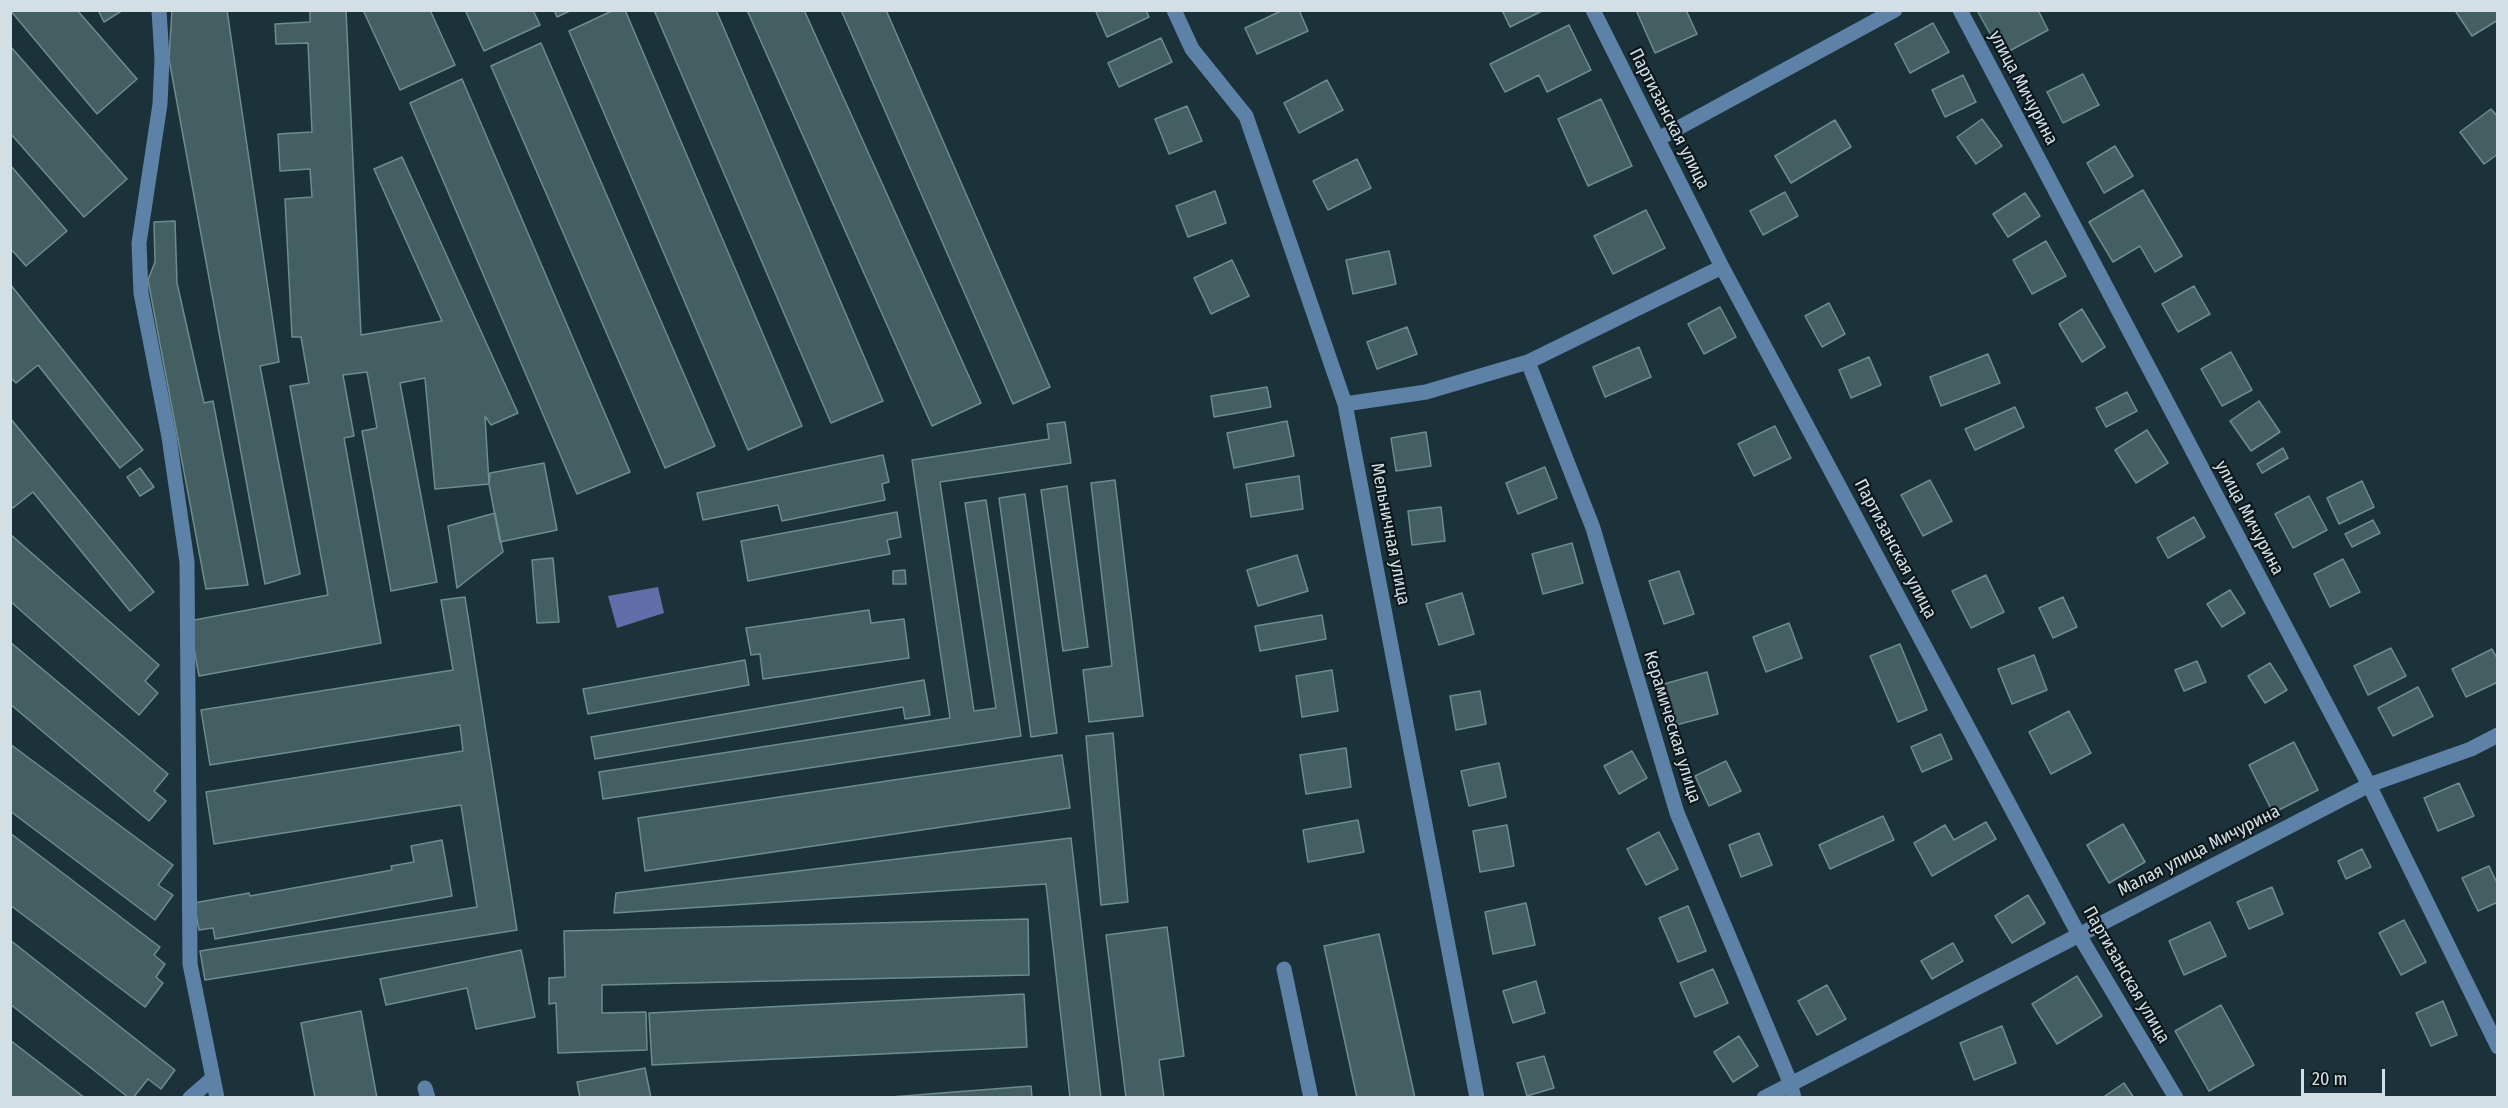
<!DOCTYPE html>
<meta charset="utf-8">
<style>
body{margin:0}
#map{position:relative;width:2508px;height:1108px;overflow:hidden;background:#1b323b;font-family:"Fira Sans Condensed",sans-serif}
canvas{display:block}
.frame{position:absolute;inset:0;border:12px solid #d2e0e6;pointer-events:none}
.scale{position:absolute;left:2301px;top:1069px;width:84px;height:27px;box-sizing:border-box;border:3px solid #d2e0e6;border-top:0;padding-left:8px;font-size:18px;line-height:21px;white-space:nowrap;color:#d2e0e6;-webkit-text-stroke:4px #0e181c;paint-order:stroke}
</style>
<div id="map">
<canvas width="2508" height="1108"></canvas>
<div class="frame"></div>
<div class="scale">20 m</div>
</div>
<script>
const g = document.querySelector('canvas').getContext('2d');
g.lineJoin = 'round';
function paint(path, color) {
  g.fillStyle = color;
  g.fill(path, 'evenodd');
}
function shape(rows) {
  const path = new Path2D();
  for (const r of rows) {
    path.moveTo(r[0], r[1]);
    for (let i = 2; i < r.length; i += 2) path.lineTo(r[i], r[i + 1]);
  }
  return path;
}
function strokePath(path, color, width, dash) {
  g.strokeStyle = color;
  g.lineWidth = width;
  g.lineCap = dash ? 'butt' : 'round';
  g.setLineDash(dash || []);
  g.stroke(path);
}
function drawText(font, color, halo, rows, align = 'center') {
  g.font = font + ' "Fira Sans Condensed",sans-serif';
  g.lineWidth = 4.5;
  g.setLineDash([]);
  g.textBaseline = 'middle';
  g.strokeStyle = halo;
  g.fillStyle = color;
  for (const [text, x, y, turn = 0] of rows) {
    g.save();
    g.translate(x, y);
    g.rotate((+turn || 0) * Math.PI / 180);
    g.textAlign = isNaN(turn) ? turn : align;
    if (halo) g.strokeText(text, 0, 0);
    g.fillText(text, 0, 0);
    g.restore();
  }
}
paint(shape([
 [658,587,664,613,617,628,608,596]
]), '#606eaa');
const building = shape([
 [10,10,77,10,137,79,97,114,10,10],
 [98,10,123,10,104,22,98,10],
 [172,10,227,10,279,362,260,366,300,574,265,584,169,59,172,10],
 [310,10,346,10,361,335,442,321,374,169,402,157,518,413,491,425,485,416,489,484,435,489,425,378,400,383,437,582,391,591,362,431,377,428,367,372,343,375,354,436,344,438,381,643,199,676,189,621,328,595,290,386,309,383,301,337,292,337,285,199,312,197,310,169,280,171,278,134,312,132,308,43,276,44,275,24,310,22,310,10],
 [363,10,430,10,455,65,400,90,363,10],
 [465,10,533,10,540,25,484,51,465,10],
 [554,10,572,10,557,17,554,10],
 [614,10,625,10,802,426,748,450,569,31,614,10],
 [654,10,716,10,883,401,831,423,654,10],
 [747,10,804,10,981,403,932,426,747,10],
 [841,10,886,10,1050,387,1013,404,841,10],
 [1100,10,1146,10,1149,17,1107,37,1096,12,1100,10],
 [1283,10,1299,10,1308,31,1257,54,1245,28,1283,10],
 [1502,10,1544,10,1510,27,1502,10],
 [1636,10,1686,10,1697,34,1655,53,1636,10],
 [1980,10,2038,10,2048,30,2002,55,1978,12,1980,10],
 [2459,10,2498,10,2498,20,2472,36,2456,12,2459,10],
 [1933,23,1949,52,1910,73,1895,44,1933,23],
 [1569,25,1591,70,1547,92,1539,75,1505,92,1490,64,1569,25],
 [1161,38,1172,62,1119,87,1108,63,1161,38],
 [541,43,715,446,665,468,491,66,541,43],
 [10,46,127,179,84,217,10,133,10,46],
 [2083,74,2099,105,2063,123,2047,92,2083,74],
 [1963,75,1976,102,1945,117,1932,90,1963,75],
 [462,79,630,472,577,494,410,103,462,79],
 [1327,80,1343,110,1299,133,1284,103,1327,80],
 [1601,99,1632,166,1588,186,1558,119,1601,99],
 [1187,106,1202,141,1169,154,1155,119,1187,106],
 [2491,109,2498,117,2498,154,2484,164,2460,132,2491,109],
 [1982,119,2002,146,1976,164,1957,137,1982,119],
 [1835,120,1851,147,1791,183,1775,156,1835,120],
 [2115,146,2133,176,2104,193,2087,163,2115,146],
 [1357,159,1371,188,1328,210,1313,181,1357,159],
 [10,165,67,231,26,266,10,248,10,165],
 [2143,190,2182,256,2155,272,2140,246,2113,262,2089,222,2143,190],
 [1215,191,1226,223,1188,237,1176,206,1215,191],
 [1785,192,1798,216,1763,235,1750,211,1785,192],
 [2025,193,2040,216,2008,237,1993,214,2025,193],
 [1646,210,1665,248,1613,274,1594,236,1646,210],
 [175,221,177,283,204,403,213,401,248,585,206,589,148,280,155,262,154,222,175,221],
 [2046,241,2066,276,2032,294,2013,260,2046,241],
 [1389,251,1396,284,1353,294,1346,260,1389,251],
 [1232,260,1249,296,1211,314,1194,278,1232,260],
 [10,284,143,450,120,468,38,365,16,383,10,377,10,284],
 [2194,286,2210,314,2178,332,2162,304,2194,286],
 [1829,303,1845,334,1822,347,1805,316,1829,303],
 [1720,307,1736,337,1704,354,1688,324,1720,307],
 [2082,309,2105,347,2082,362,2059,324,2082,309],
 [1407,327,1417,354,1377,369,1367,342,1407,327],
 [1639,347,1651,377,1605,397,1593,367,1639,347],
 [2231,352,2252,390,2222,406,2201,369,2231,352],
 [1988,354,2000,383,1941,406,1930,377,1988,354],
 [1869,357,1881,385,1851,398,1839,370,1869,357],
 [1267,387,1271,407,1214,417,1211,396,1267,387],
 [2127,392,2137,411,2106,427,2096,408,2127,392],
 [2259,401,2280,432,2251,451,2230,421,2259,401],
 [2015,407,2024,427,1975,450,1965,429,2015,407],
 [10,418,154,592,130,611,33,492,13,508,10,505,10,418],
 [1287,421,1294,456,1234,468,1227,433,1287,421],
 [1065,422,1071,463,940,482,974,711,996,708,965,503,986,500,1021,736,603,799,599,772,950,718,912,460,1049,439,1047,424,1065,422],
 [1775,426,1791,458,1754,476,1738,444,1775,426],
 [2147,430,2168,463,2136,483,2115,450,2147,430],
 [1426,432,1431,466,1396,471,1391,438,1426,432],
 [2283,448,2288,458,2262,473,2257,464,2283,448],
 [883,455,889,482,882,484,885,500,782,521,778,505,703,520,697,493,883,455],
 [544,463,557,530,500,542,489,484,490,473,544,463],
 [1545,467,1557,498,1518,514,1506,483,1545,467],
 [140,468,154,487,140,496,127,477,140,468],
 [1299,476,1303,509,1251,517,1246,484,1299,476],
 [1115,480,1143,716,1089,722,1083,670,1112,666,1091,483,1115,480],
 [1930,480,1952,521,1923,536,1901,495,1930,480],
 [2362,481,2374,507,2339,524,2327,498,2362,481],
 [1067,486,1088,647,1063,651,1041,490,1067,486],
 [1025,494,1057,733,1031,737,999,498,1025,494],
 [2309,496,2327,530,2293,548,2275,514,2309,496],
 [1441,507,1445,541,1412,545,1408,511,1441,507],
 [897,512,901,537,887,540,890,554,748,581,741,541,897,512],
 [495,513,503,552,457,588,448,526,495,513],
 [2194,517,2205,537,2168,558,2157,538,2194,517],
 [2373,520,2380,533,2352,547,2345,534,2373,520],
 [10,534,159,665,145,681,158,693,139,715,10,601,10,534],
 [1572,543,1583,583,1543,594,1532,554,1572,543],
 [1297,555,1308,591,1258,606,1247,570,1297,555],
 [553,558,559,622,537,623,532,560,553,558],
 [2343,559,2360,592,2330,607,2314,574,2343,559],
 [905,570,906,584,893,584,893,571,905,570],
 [1679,571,1694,614,1664,624,1649,581,1679,571],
 [1986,575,2004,612,1971,628,1952,591,1986,575],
 [2230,590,2245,613,2222,627,2207,604,2230,590],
 [1462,593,1474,634,1439,645,1426,604,1462,593],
 [465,597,517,930,205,980,200,951,477,907,461,805,214,844,206,792,463,751,460,725,210,765,201,710,453,670,441,600,465,597],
 [2063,597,2077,627,2053,638,2039,608,2063,597],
 [869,610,871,623,904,619,909,658,763,679,760,654,751,655,746,628,869,610],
 [1322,615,1326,639,1260,651,1255,626,1322,615],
 [1789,623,1802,658,1766,672,1753,637,1789,623],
 [10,642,168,774,154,791,166,801,149,821,10,704,10,642],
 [1900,644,1927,710,1898,722,1870,656,1900,644],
 [2391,648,2406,676,2368,695,2354,666,2391,648],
 [2492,649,2498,660,2498,682,2466,697,2452,669,2492,649],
 [2034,655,2047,690,2012,704,1998,669,2034,655],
 [745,660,749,685,588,714,583,689,745,660],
 [2197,661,2206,682,2184,691,2175,670,2197,661],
 [2270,663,2287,690,2265,703,2248,676,2270,663],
 [1332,670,1338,711,1302,717,1296,676,1332,670],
 [1707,672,1718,714,1676,725,1664,684,1707,672],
 [924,680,930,715,905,719,903,707,595,759,591,737,924,680],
 [2418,687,2433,716,2393,736,2378,708,2418,687],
 [1480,691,1486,724,1456,730,1450,696,1480,691],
 [2069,711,2091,753,2051,774,2029,732,2069,711],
 [1113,733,1128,902,1101,905,1086,736,1113,733],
 [1941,734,1952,759,1922,772,1911,747,1941,734],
 [2294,742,2318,790,2273,813,2249,765,2294,742],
 [10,744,173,865,158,885,173,895,155,920,10,811,10,744],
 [1346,748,1351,787,1306,794,1300,755,1346,748],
 [1632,751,1647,778,1619,794,1604,766,1632,751],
 [1062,755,1070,808,645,871,638,818,1062,755],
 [1726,761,1741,791,1709,806,1695,776,1726,761],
 [1499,763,1506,797,1469,806,1461,771,1499,763],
 [2459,783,2474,816,2438,831,2424,798,2459,783],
 [1883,816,1894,840,1830,869,1819,845,1883,816],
 [1358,820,1364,852,1308,862,1303,830,1358,820],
 [1986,822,1996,839,1932,876,1914,843,1945,825,1954,840,1986,822],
 [2123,824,2145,862,2109,883,2087,845,2123,824],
 [1507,825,1514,866,1480,872,1473,831,1507,825],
 [1659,832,1678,869,1646,885,1627,849,1659,832],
 [10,833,160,947,154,955,165,964,156,977,163,983,145,1007,10,905,10,833],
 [1759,833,1772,865,1741,877,1729,845,1759,833],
 [1071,838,1101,1098,1070,1098,1046,884,614,913,616,893,1071,838],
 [442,840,452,896,215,939,213,928,199,930,194,903,249,893,250,896,392,870,391,866,414,862,411,846,442,840],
 [2362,849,2371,867,2346,879,2338,861,2362,849],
 [2489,866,2498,885,2498,902,2478,911,2462,878,2489,866],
 [2272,887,2283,914,2249,929,2237,902,2272,887],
 [2028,895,2045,923,2012,943,1995,916,2028,895],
 [1526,903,1535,945,1493,954,1485,912,1526,903],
 [1688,906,1706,951,1678,962,1659,918,1688,906],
 [1028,919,1029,975,602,985,602,1013,646,1012,647,1050,558,1053,556,1003,549,1004,549,978,565,977,564,931,1028,919],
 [2404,920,2426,962,2401,975,2379,933,2404,920],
 [2210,922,2226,956,2184,975,2169,941,2210,922],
 [1167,927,1184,1056,1159,1060,1164,1098,1126,1098,1106,935,1167,927],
 [1379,934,1415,1098,1357,1098,1324,946,1379,934],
 [10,940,175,1070,161,1089,148,1079,133,1098,129,1098,10,1004,10,940],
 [1953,943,1963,961,1932,979,1921,961,1953,943],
 [521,950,535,1017,476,1029,467,988,386,1005,380,979,521,950],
 [1713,969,1728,1003,1695,1017,1680,983,1713,969],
 [2077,976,2102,1016,2057,1044,2032,1004,2077,976],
 [1536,981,1545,1013,1513,1023,1503,991,1536,981],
 [1827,985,1846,1019,1817,1035,1798,1001,1827,985],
 [1024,994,1027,1047,652,1065,649,1013,1024,994],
 [2443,1001,2457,1035,2431,1046,2416,1013,2443,1001],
 [2221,1005,2254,1065,2209,1091,2175,1031,2221,1005],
 [361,1011,377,1098,315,1098,301,1023,361,1011],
 [2002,1026,2016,1063,1974,1080,1960,1043,2002,1026],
 [1739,1036,1758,1066,1733,1082,1714,1052,1739,1036],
 [10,1040,85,1098,10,1098,10,1040],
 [1544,1056,1554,1088,1527,1096,1517,1063,1544,1056],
 [645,1068,651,1098,580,1098,577,1082,645,1068],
 [2124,1083,2134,1098,2102,1098,2124,1083],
 [1031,1086,1032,1098,878,1098,1031,1086]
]);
paint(building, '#435f62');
strokePath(building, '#6e8c8f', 1.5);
strokePath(shape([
 [159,10,162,59,160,104,139,243,141,293,169,437,187,562,190,964,217,1098],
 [1174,10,1192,49,1246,116,1345,404,1477,1098],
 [1593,10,1722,267,2079,935,2176,1098],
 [1960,10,2369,785,2498,1047],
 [1658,139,1895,10],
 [1528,362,1593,528,1677,813,1790,1082,1794,1098],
 [1345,404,1426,392,1528,362,1722,267],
 [1284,969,1311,1098],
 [425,1088,428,1098],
 [190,1098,213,1078],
 [1764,1098,2369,785,2471,749,2498,735]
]), '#5e82a7', 15);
drawText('18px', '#d2e0e6', '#0e181c', [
 ["улица Мичурина",2023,88,62],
 ["Партизанская улица",1669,119,63],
 ["улица Мичурина",2249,518,62],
 ["Мельничная улица",1390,534,79],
 ["Партизанская улица",1895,549,62],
 ["Керамическая улица",1672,727,73],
 ["Малая улица Мичурина",2199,851,-27],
 ["Партизанская улица",2126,975,60]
]);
</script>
